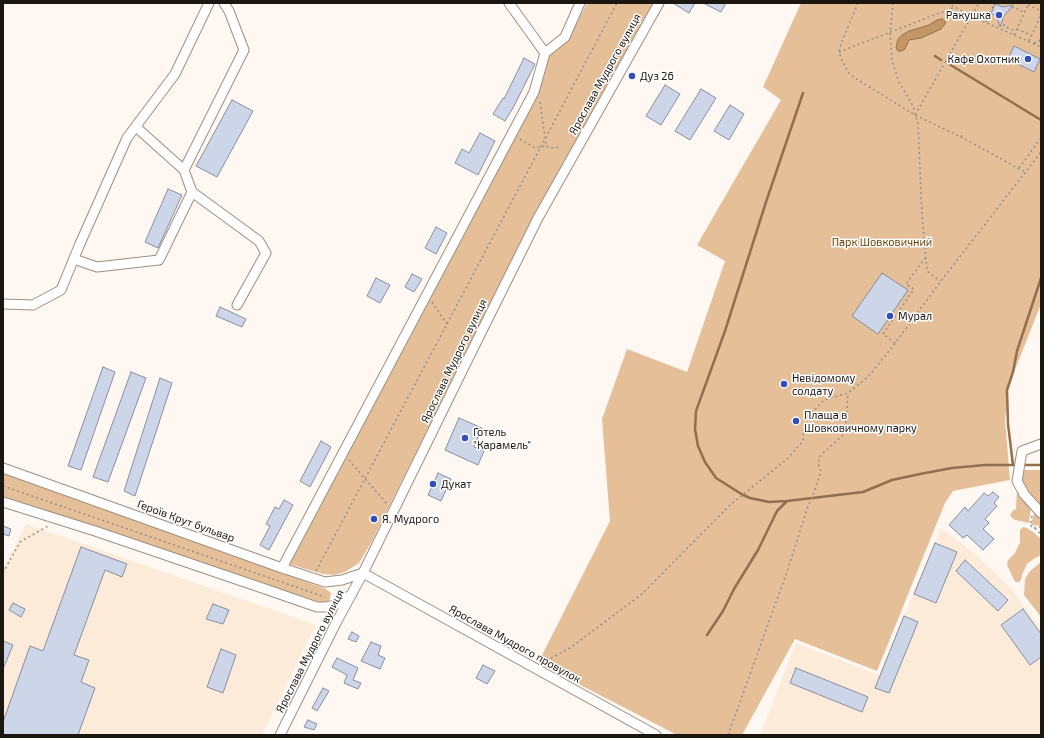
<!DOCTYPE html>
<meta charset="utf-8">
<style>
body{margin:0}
#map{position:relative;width:1044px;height:738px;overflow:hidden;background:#fff8f2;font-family:"Exo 2",sans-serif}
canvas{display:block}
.frame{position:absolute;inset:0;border:4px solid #1c1610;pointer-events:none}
</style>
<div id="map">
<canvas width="1044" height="738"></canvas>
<div class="frame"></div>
</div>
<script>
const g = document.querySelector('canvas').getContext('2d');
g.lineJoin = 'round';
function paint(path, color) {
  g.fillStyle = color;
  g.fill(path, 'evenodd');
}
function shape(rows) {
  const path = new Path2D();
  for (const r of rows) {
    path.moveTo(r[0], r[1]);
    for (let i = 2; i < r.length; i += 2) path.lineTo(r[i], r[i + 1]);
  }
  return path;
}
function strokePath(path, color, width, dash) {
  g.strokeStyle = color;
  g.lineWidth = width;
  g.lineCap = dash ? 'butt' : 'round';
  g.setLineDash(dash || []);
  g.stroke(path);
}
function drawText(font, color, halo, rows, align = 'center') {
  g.font = font + ' "Exo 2",sans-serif';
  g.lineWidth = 3;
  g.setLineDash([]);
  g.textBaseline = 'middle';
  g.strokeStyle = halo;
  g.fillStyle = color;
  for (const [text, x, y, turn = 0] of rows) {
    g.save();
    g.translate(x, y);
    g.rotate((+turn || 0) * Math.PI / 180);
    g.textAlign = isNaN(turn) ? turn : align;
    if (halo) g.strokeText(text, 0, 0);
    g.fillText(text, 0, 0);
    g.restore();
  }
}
paint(shape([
 [26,524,316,625,262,735,3,735,3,569],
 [941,528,973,552,1012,589,1041,629,1041,735,760,735,796,643,879,675]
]), '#fdebda');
paint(shape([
 [587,3,654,3,525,233,372,541,359,563,345,572,334,575,323,574,289,564,537,94,549,57,553,50,568,39],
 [801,3,1041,3,1041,304,1007,390,1007,407,1005,420,1010,480,953,491,945,503,877,671,795,639,742,735,677,735,538,663,610,521,602,419,627,349,687,372,725,261,697,245,781,100,763,87],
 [1024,470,1041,470,1041,507,1022,485,1022,476],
 [3,472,326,589,331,593,329,602,323,603,62,517,3,500],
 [1017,490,1023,495,1031,506,1029,523,1015,520,1010,516,1012,511,1016,509],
 [1035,510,1041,515,1041,526,1031,525],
 [1023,527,1027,528,1033,532,1041,539,1041,555,1035,558,1027,564,1022,575,1021,580,1019,582,1015,582,1007,565,1008,560,1015,553,1020,542,1020,530],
 [1041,562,1041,617,1024,595,1025,579,1030,571]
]), '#e5bf98');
const water = shape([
 [942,19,946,22,944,25,941,29,921,38,909,40,905,49,902,51,898,51,896,48,898,39,902,35,909,31,929,25,937,20,942,19]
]);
paint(water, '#c49667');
strokePath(water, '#92704d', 1);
strokePath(shape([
 [935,56,941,60],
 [949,64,1041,120],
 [1013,465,1008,424,1007,390,1013,372,1017,351,1041,278],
 [1022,465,1041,465],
 [787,501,769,502,750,498,743,495,716,478,705,462,698,446,695,429,696,411,725,331,766,202,803,93],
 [707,635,723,611,734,589,758,550,777,511,787,501,863,492,892,480,920,474,952,468,985,465,1017,465]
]), '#92704d', 2.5);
const building = shape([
 [673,3,695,3,689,13,673,3],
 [703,3,726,3,721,12,703,3],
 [995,4,1003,7,1013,5,1004,16,1000,27,997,16,991,14,995,4],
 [1014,46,1040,59,1034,72,1008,59,1014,46],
 [524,58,535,64,514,106,505,121,493,114,503,98,504,99,524,58],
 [665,85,680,94,661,125,646,116,665,85],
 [701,89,716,98,690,140,675,131,701,89],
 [232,100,253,111,217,177,196,166,232,100],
 [730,105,744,114,729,140,714,131,730,105],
 [480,133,495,141,478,175,455,163,462,149,469,153,480,133],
 [168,189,182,195,158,248,145,242,168,189],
 [436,227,447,233,436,254,425,248,436,227],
 [882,273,908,290,878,334,852,316,882,273],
 [412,274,422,279,414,292,405,287,412,274],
 [376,278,390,285,380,303,367,296,376,278],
 [220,307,246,319,242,327,216,316,220,307],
 [103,367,115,372,81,470,68,466,103,367],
 [131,372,146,378,108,482,93,477,131,372],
 [160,378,172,383,135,496,124,491,160,378],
 [459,418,482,428,474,447,484,451,478,465,445,450,459,418],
 [321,441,331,447,310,487,300,481,321,441],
 [438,473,451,479,441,501,428,495,438,473],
 [993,492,999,497,994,503,997,506,985,519,989,523,983,529,994,539,983,550,967,535,963,538,949,525,965,507,968,511,984,493,988,496,993,492],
 [284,500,293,505,269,550,260,545,270,526,266,524,275,507,279,509,284,500],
 [3,526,11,529,9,536,3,534,3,526],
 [935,543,957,552,936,603,914,594,935,543],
 [81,547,127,564,122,577,105,570,74,655,89,660,81,682,95,688,78,735,3,735,3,722,30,646,43,651,81,547],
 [965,560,1008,600,998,611,956,571,965,560],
 [13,603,25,609,21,617,9,610,13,603],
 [213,604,229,610,223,624,206,619,213,604],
 [1023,609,1041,634,1041,657,1030,665,1001,625,1023,609],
 [904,616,918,622,889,693,875,688,904,616],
 [352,632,359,636,356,642,348,639,352,632],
 [3,641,13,645,3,669,3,641],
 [371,642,381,646,378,655,385,658,380,669,361,661,371,642],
 [221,649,236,655,223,693,207,687,221,649],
 [337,658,358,668,353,680,361,683,358,689,344,683,347,675,332,667,337,658],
 [483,665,495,671,487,684,476,678,483,665],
 [796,668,868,697,862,712,790,683,796,668],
 [323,688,329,691,317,711,312,708,323,688],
 [308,720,317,724,314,730,304,727,308,720]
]);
paint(building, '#cdd5e9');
strokePath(building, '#878ea0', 1);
const minor = shape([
 [509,3,545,53],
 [136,127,184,170,192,192,259,241,266,253,237,305],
 [184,170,244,50,229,11,224,3],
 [74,259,97,267,159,260,192,192],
 [3,304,33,305,61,290,79,246,127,138,175,74,209,3],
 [1041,444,1022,451,1017,481,1024,494,1041,513],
 [3,468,282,568,325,582,342,580,363,573],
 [3,502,95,531,268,590,317,607,326,607,335,605,352,594],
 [282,568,534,92,545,53,565,37,580,3],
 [363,573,656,735],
 [280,735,337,621,363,573,466,363,538,218,659,3]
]);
strokePath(minor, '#9e8f80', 11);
strokePath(shape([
 [858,3,841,44,839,52,842,61,849,73,855,78,915,115,961,137,1025,172],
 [893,3,890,33,892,61,899,82,913,106,918,124,922,214,927,271,940,281],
 [947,3,971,16,1041,47],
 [1028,5,1041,11],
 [1012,8,1014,7,1025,13],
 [986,22,994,4],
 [1004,24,1004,26,1015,31],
 [1017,29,1031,35],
 [1014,35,1028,5,1031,3],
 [1029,41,1041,15],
 [1034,43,1041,40],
 [839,52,955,7],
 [540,102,545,137,546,146,552,148,560,147],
 [915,115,979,3],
 [961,137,963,133],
 [520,139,535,148,546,146],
 [1019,168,1041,138],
 [432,302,447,324],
 [895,343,883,334,914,289,906,284,926,257],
 [349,460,387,504],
 [3,486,325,597],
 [1032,516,1030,525,1036,529,1041,535],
 [1034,528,1041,527],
 [316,571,617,3],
 [3,573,20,542,48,526],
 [542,663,570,648,642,594,729,506,787,459,803,441,804,421,824,400,848,393,868,377,893,346,941,281,1041,152],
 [728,735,787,572,807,509,813,495,821,471,818,464,820,456,845,433,848,393]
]), '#968f89', 1.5, [2, 3]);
strokePath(minor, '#fff', 9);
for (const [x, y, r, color] of [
 [999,15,4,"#314dbe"],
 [1028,59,4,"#314dbe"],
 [632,76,4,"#314dbe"],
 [890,316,4,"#314dbe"],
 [784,384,4,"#314dbe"],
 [796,421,4,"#314dbe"],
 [465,438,4,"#314dbe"],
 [433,484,4,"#314dbe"],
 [374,519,4,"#314dbe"]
]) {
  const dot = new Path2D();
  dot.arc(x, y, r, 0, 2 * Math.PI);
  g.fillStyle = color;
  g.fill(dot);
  strokePath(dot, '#fff', 1.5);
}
drawText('11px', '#1c1610', '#fff', [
 ["Ракушка",991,15,"right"],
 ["Кафе Охотник",1020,59,"right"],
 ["Дуз 26",640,76],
 ["Мурал",898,316],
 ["Невідомому",792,378],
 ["солдату",792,391],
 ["Плаща в",804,415],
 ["Шовковичному парку",804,428],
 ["Готель",473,432],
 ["\"Карамель\"",473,445],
 ["Дукат",441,484],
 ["Я. Мудрого",382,519]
], 'left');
drawText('11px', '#1c1610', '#fff', [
 ["Ярослава Мудрого вулиця",605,74,-61],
 ["Ярослава Мудрого вулиця",454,361,-64],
 ["Героїв Крут бульвар",186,521,20],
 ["Ярослава Мудрого провулок",515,644,29],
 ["Ярослава Мудрого вулиця",310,651,-63]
]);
drawText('11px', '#693e00', '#fff', [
 ["Парк Шовковичний",882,242]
]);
</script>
